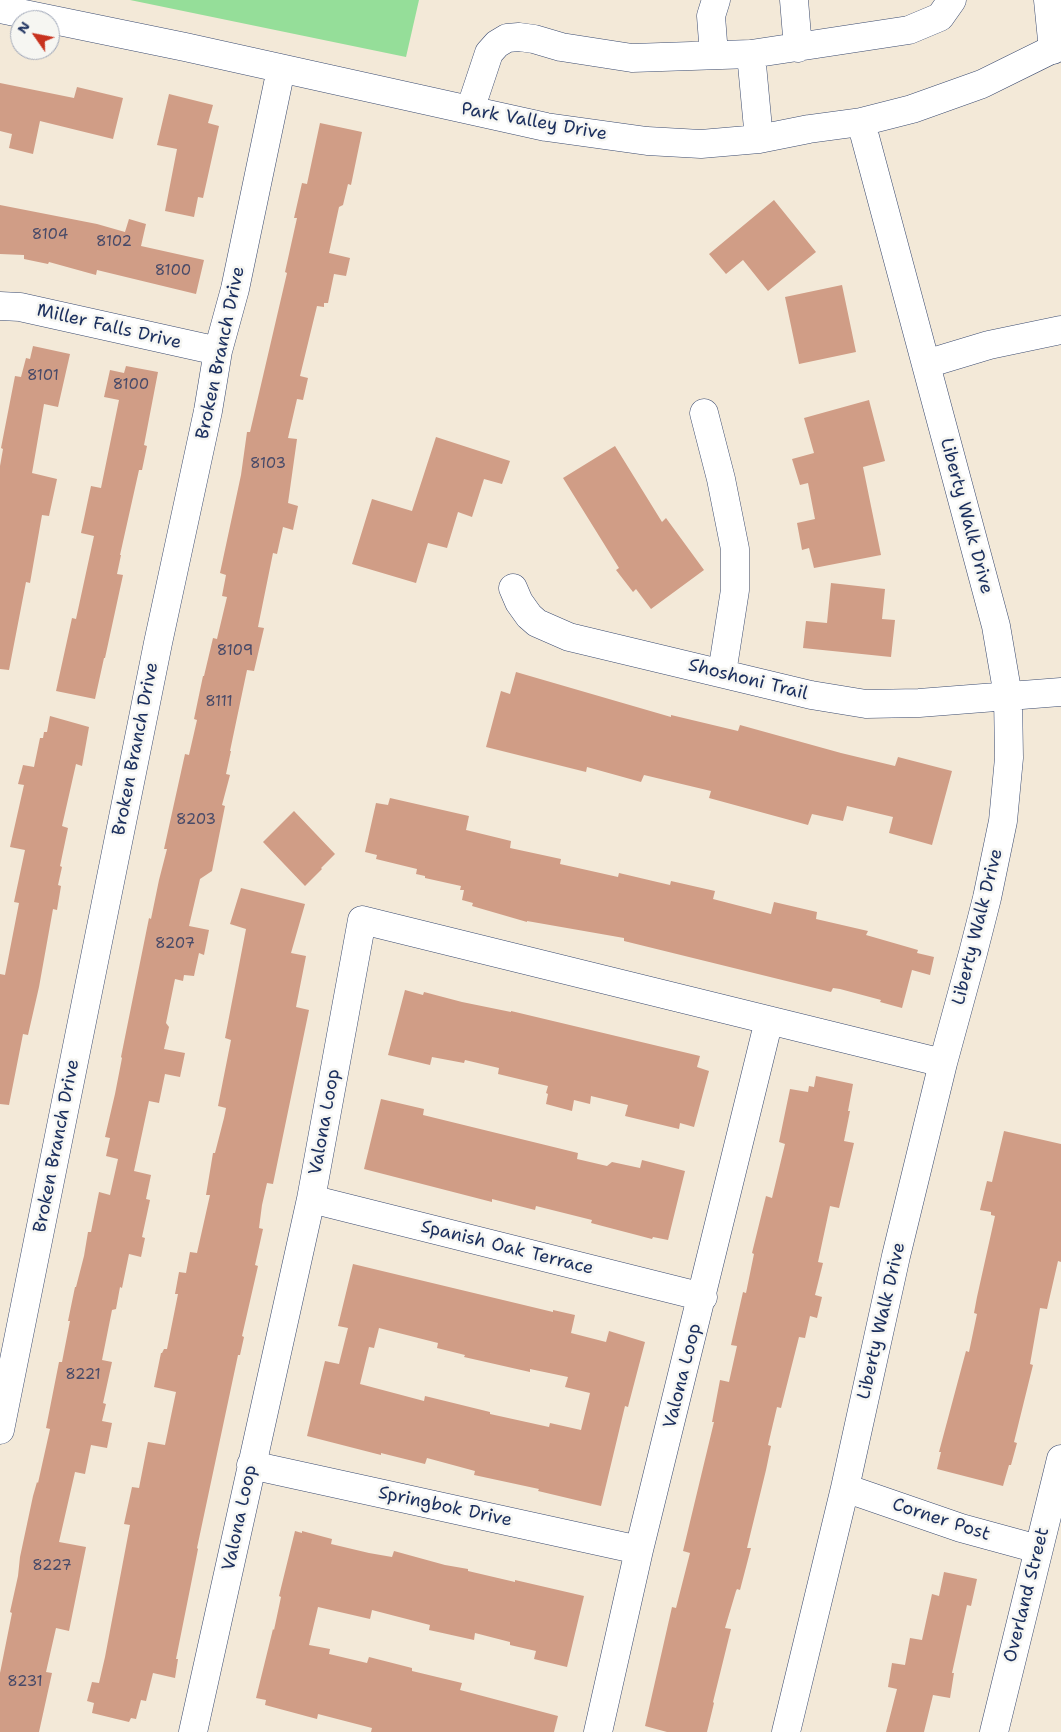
<!DOCTYPE html>
<style>
body{margin:0}
#map{position:relative;width:1061px;height:1732px;overflow:hidden;background:#f3e9d8;font-family:"Shantell Sans",sans-serif}
canvas{display:block}
.north{position:absolute;left:10px;top:10px;width:50px;height:50px;box-sizing:border-box;background:#f6f6f2;border:1px solid #9ea6b7;border-radius:50%;rotate:303deg;font-size:14px;font-weight:700;line-height:20px;text-align:center;color:#1b2f5e}
.north::after{content:'';display:block;margin:auto;width:18px;height:22px;background:#c8321e;clip-path:polygon(50% 0,100% 100%,50% 72%,0 100%)}
</style>
<div id="map">
<canvas width="1061" height="1732"></canvas>
<div class="north">N</div>
</div>
<script>
const g = document.querySelector('canvas').getContext('2d');
g.lineJoin = 'round';
function paint(path, color) {
  g.fillStyle = color;
  g.fill(path, 'evenodd');
}
function shape(rows) {
  const path = new Path2D();
  for (const r of rows) {
    path.moveTo(r[0], r[1]);
    for (let i = 2; i < r.length; i += 2) path.lineTo(r[i], r[i + 1]);
  }
  return path;
}
function strokePath(path, color, width, dash) {
  g.strokeStyle = color;
  g.lineWidth = width;
  g.lineCap = dash ? 'butt' : 'round';
  g.setLineDash(dash || []);
  g.stroke(path);
}
function drawText(font, color, halo, rows, align = 'center') {
  g.font = font + ' "Shantell Sans",sans-serif';
  g.lineWidth = 5;
  g.setLineDash([]);
  g.textBaseline = 'middle';
  g.strokeStyle = halo;
  g.fillStyle = color;
  for (const [text, x, y, turn = 0] of rows) {
    g.save();
    g.translate(x, y);
    g.rotate((+turn || 0) * Math.PI / 180);
    g.textAlign = isNaN(turn) ? turn : align;
    if (halo) g.strokeText(text, 0, 0);
    g.fillText(text, 0, 0);
    g.restore();
  }
}
paint(shape([
 [130,0,419,0,406,57]
]), '#95de99');
paint(shape([
 [0,83,74,98,77,87,123,98,113,139,40,121,33,154,9,148,12,134,0,131],
 [169,94,213,105,208,123,219,126,203,198,198,197,194,217,165,211,177,149,157,145],
 [320,123,362,132,351,185,348,184,343,205,339,207,329,253,350,258,346,276,334,274,328,303,324,303,324,307,317,306,300,376,308,378,303,400,297,399,288,438,297,439,288,503,298,506,293,530,283,527,277,554,273,553,258,627,264,628,254,671,247,670,230,751,231,751,226,774,230,775,222,805,225,806,212,871,200,879,189,926,209,930,204,955,199,953,194,976,184,975,183,981,175,979,166,1023,169,1027,164,1049,185,1053,180,1077,165,1074,159,1103,149,1101,134,1171,151,1175,146,1199,150,1200,142,1237,145,1238,141,1257,129,1254,122,1288,120,1287,116,1309,112,1310,102,1360,112,1362,103,1403,106,1404,102,1421,112,1423,107,1448,91,1445,85,1474,75,1472,59,1542,86,1547,69,1631,56,1628,46,1672,52,1673,39,1732,0,1732,0,1673,12,1613,10,1612,18,1576,20,1557,33,1496,37,1482,38,1483,50,1429,46,1428,59,1362,62,1362,70,1321,68,1321,75,1287,76,1287,84,1256,88,1232,91,1232,99,1192,110,1195,118,1159,106,1156,110,1138,105,1137,115,1094,122,1058,121,1057,149,918,151,919,159,880,167,849,164,849,185,754,189,755,197,720,194,719,203,676,204,676,213,638,217,639,227,597,222,596,226,575,220,573,241,475,247,432,250,432,287,273,285,272,297,218,294,218,302,183,307,184],
 [774,200,816,252,768,291,743,260,726,274,709,254],
 [0,205,97,224,125,232,129,219,146,224,141,246,204,260,196,294,97,270,96,275,49,262,48,264,24,259,24,255,0,254],
 [842,285,856,352,799,364,785,297],
 [33,346,70,354,58,407,44,404,32,473,57,479,49,516,42,515,30,583,26,582,9,670,0,669,0,466,3,449,1,448,15,376,21,377,26,358,30,359],
 [126,366,158,372,144,445,147,446,142,470,139,470,120,555,121,555,117,574,123,575,105,658,104,658,95,699,56,691,72,618,76,619,94,536,81,533,91,486,101,488,119,400,104,397,110,370,124,373],
 [869,400,885,461,863,467,881,555,814,568,809,548,802,550,797,523,815,519,808,483,800,485,792,459,814,453,804,418],
 [436,437,510,461,502,484,484,479,472,517,458,512,447,548,428,543,416,583,352,564,372,499,412,511],
 [615,446,662,522,666,518,704,570,651,609,636,589,633,592,616,570,619,568,563,478],
 [831,583,885,589,882,619,895,620,891,657,803,648,806,621,827,623],
 [516,672,671,717,671,715,738,731,740,725,841,753,895,766,898,757,952,771,932,845,889,833,893,817,847,806,843,821,812,814,808,825,709,798,711,791,644,775,641,782,587,767,586,772,486,747,501,691,510,694],
 [50,716,89,727,82,766,76,764,62,826,68,828,60,866,62,867,58,885,61,886,57,910,53,909,39,987,28,1035,23,1034,9,1105,0,1104,0,974,5,975,19,903,14,902,25,850,10,847,24,785,18,784,23,765,34,767,40,738,43,738,44,732,47,732],
 [390,798,469,816,466,830,511,841,510,848,561,859,560,864,618,877,619,873,670,885,671,881,715,891,713,899,771,914,774,902,817,912,816,919,868,931,866,935,918,950,917,953,934,957,930,975,912,970,902,1008,880,1002,881,1000,840,989,833,988,831,992,624,941,624,938,527,921,527,922,472,906,473,903,462,900,464,890,460,890,461,886,425,878,425,876,416,874,417,869,376,859,377,855,365,852,376,803,388,805],
 [294,811,335,854,321,868,322,869,305,886,263,842],
 [241,888,305,904,291,953,306,956,296,1007,309,1010,273,1184,267,1183,262,1205,259,1228,263,1229,255,1265,258,1266,242,1336,244,1337,240,1355,238,1355,197,1548,198,1549,176,1659,178,1659,175,1678,153,1673,146,1701,141,1700,136,1719,131,1718,129,1722,92,1713,94,1703,87,1701,92,1682,99,1683,105,1657,130,1525,124,1524,132,1487,139,1488,148,1442,165,1445,176,1392,154,1387,161,1353,162,1353,164,1349,167,1349,178,1294,175,1294,179,1272,186,1273,190,1252,197,1253,210,1195,206,1195,213,1153,215,1153,224,1118,226,1108,218,1106,231,1040,225,1038,246,929,230,924],
 [405,990,423,995,424,992,462,1002,511,1012,511,1011,700,1056,697,1067,709,1071,694,1127,680,1123,679,1129,625,1116,628,1105,591,1096,590,1104,574,1100,572,1111,546,1104,548,1094,546,1093,548,1086,498,1074,499,1068,465,1060,464,1063,432,1057,430,1065,388,1055],
 [816,1076,853,1084,848,1111,850,1111,844,1141,854,1143,839,1208,830,1206,818,1262,823,1263,815,1295,822,1297,817,1318,810,1316,805,1338,799,1337,781,1408,777,1407,768,1445,771,1446,766,1470,747,1548,751,1548,740,1590,737,1589,736,1591,725,1628,731,1629,713,1702,714,1703,707,1732,667,1732,645,1726,672,1607,676,1608,690,1553,683,1551,714,1422,712,1422,720,1380,729,1382,737,1346,731,1345,743,1292,746,1293,754,1254,752,1253,766,1196,772,1198,785,1144,779,1142,790,1089,808,1092,809,1086,814,1087],
 [381,1099,424,1109,423,1115,578,1153,577,1159,607,1166,612,1162,640,1168,642,1160,685,1171,668,1240,653,1237,652,1239,591,1223,592,1220,536,1206,535,1210,492,1199,492,1202,364,1169],
 [1004,1131,1061,1144,1061,1262,1058,1261,1047,1309,1040,1308,1030,1364,1033,1365,1014,1442,1017,1443,1011,1465,1009,1465,1003,1486,937,1469,941,1452,939,1452,966,1351,969,1352,977,1314,974,1313,977,1297,995,1216,991,1215,991,1212,980,1210,987,1181,992,1182],
 [353,1264,553,1312,553,1310,575,1315,571,1333,606,1342,609,1331,645,1342,628,1407,625,1406,601,1506,538,1491,539,1489,474,1475,475,1471,427,1458,425,1464,381,1453,381,1455,307,1436,325,1361,339,1364,348,1328,338,1326],
 [379,1328,438,1343,437,1348,465,1355,464,1357,530,1372,530,1369,568,1377,565,1387,590,1393,581,1430,550,1423,549,1427,490,1414,490,1412,425,1396,424,1401,360,1384,369,1347,374,1348],
 [295,1531,302,1533,302,1531,332,1539,331,1544,369,1553,392,1557,394,1551,445,1565,468,1569,468,1571,515,1582,515,1580,584,1596,567,1667,534,1659,536,1651,510,1645,510,1642,475,1633,474,1640,429,1630,430,1625,372,1610,370,1619,318,1607,309,1645,330,1649,329,1654,367,1663,369,1657,412,1668,412,1671,462,1683,460,1690,558,1716,554,1732,371,1732,372,1728,318,1714,317,1719,265,1705,266,1700,256,1698,273,1629,274,1630,281,1597,279,1596],
 [944,1572,977,1579,971,1606,967,1605,952,1673,954,1673,950,1698,933,1695,924,1732,886,1732,897,1689,888,1687,892,1663,905,1665,910,1638,922,1640,932,1594,939,1596]
]), '#d09d86');
const minor = shape([
 [794,0,798,48],
 [1048,0,1053,50],
 [0,9,185,47,546,127,647,141,701,144,759,139,809,129,861,122,912,109,982,84,1061,45],
 [714,55,711,16,716,0],
 [470,110,489,53,497,44,507,38,519,37,534,39,561,47,632,58,751,54],
 [759,139,751,54,909,30,940,17,952,0],
 [0,306,20,307,218,351],
 [926,364,989,345,1061,330],
 [704,413,721,479,735,549,735,590,722,673],
 [513,588,519,602,529,616,537,623,569,637,811,695,866,704,919,703,1061,692],
 [311,1199,703,1297],
 [0,1430,158,643,208,411,218,351,235,289,281,69],
 [251,1465,639,1550],
 [845,1488,961,1528,1038,1549],
 [193,1732,311,1199,362,920,943,1063],
 [598,1732,639,1550,769,1020],
 [786,1732,845,1488,896,1256,943,1063,973,953,987,898,1003,821,1009,758,1008,696,996,626,861,122],
 [994,1732,1061,1459]
]);
strokePath(minor, '#3b4b70', 29);
strokePath(minor, '#fff', 28);
drawText('15px', '#484a68', null, [
 ["8104",50,235],
 ["8102",114,242],
 ["8100",173,271],
 ["8101",43,376],
 ["8100",131,385],
 ["8103",268,464],
 ["8109",235,651],
 ["8111",219,702],
 ["8203",196,820],
 ["8207",175,944],
 ["8221",83,1375],
 ["8227",52,1566],
 ["8231",25,1682]
]);
drawText('18px', '#1b2f5e', '#f6f6f2', [
 ["Park Valley Drive",534,122,10],
 ["Miller Falls Drive",109,327,13],
 ["Broken Branch Drive",221,353,-78],
 ["Liberty Walk Drive",966,516,75],
 ["Shoshoni Trail",748,680,14],
 ["Broken Branch Drive",136,749,-79],
 ["Liberty Walk Drive",978,927,-76],
 ["Valona Loop",325,1122,-80],
 ["Broken Branch Drive",57,1146,-79],
 ["Spanish Oak Terrace",507,1248,14],
 ["Liberty Walk Drive",882,1321,-77],
 ["Valona Loop",683,1376,-76],
 ["Springbok Drive",445,1507,12],
 ["Valona Loop",240,1518,-78],
 ["Corner Post",941,1520,18],
 ["Overland Street",1027,1595,-76]
]);
</script>
